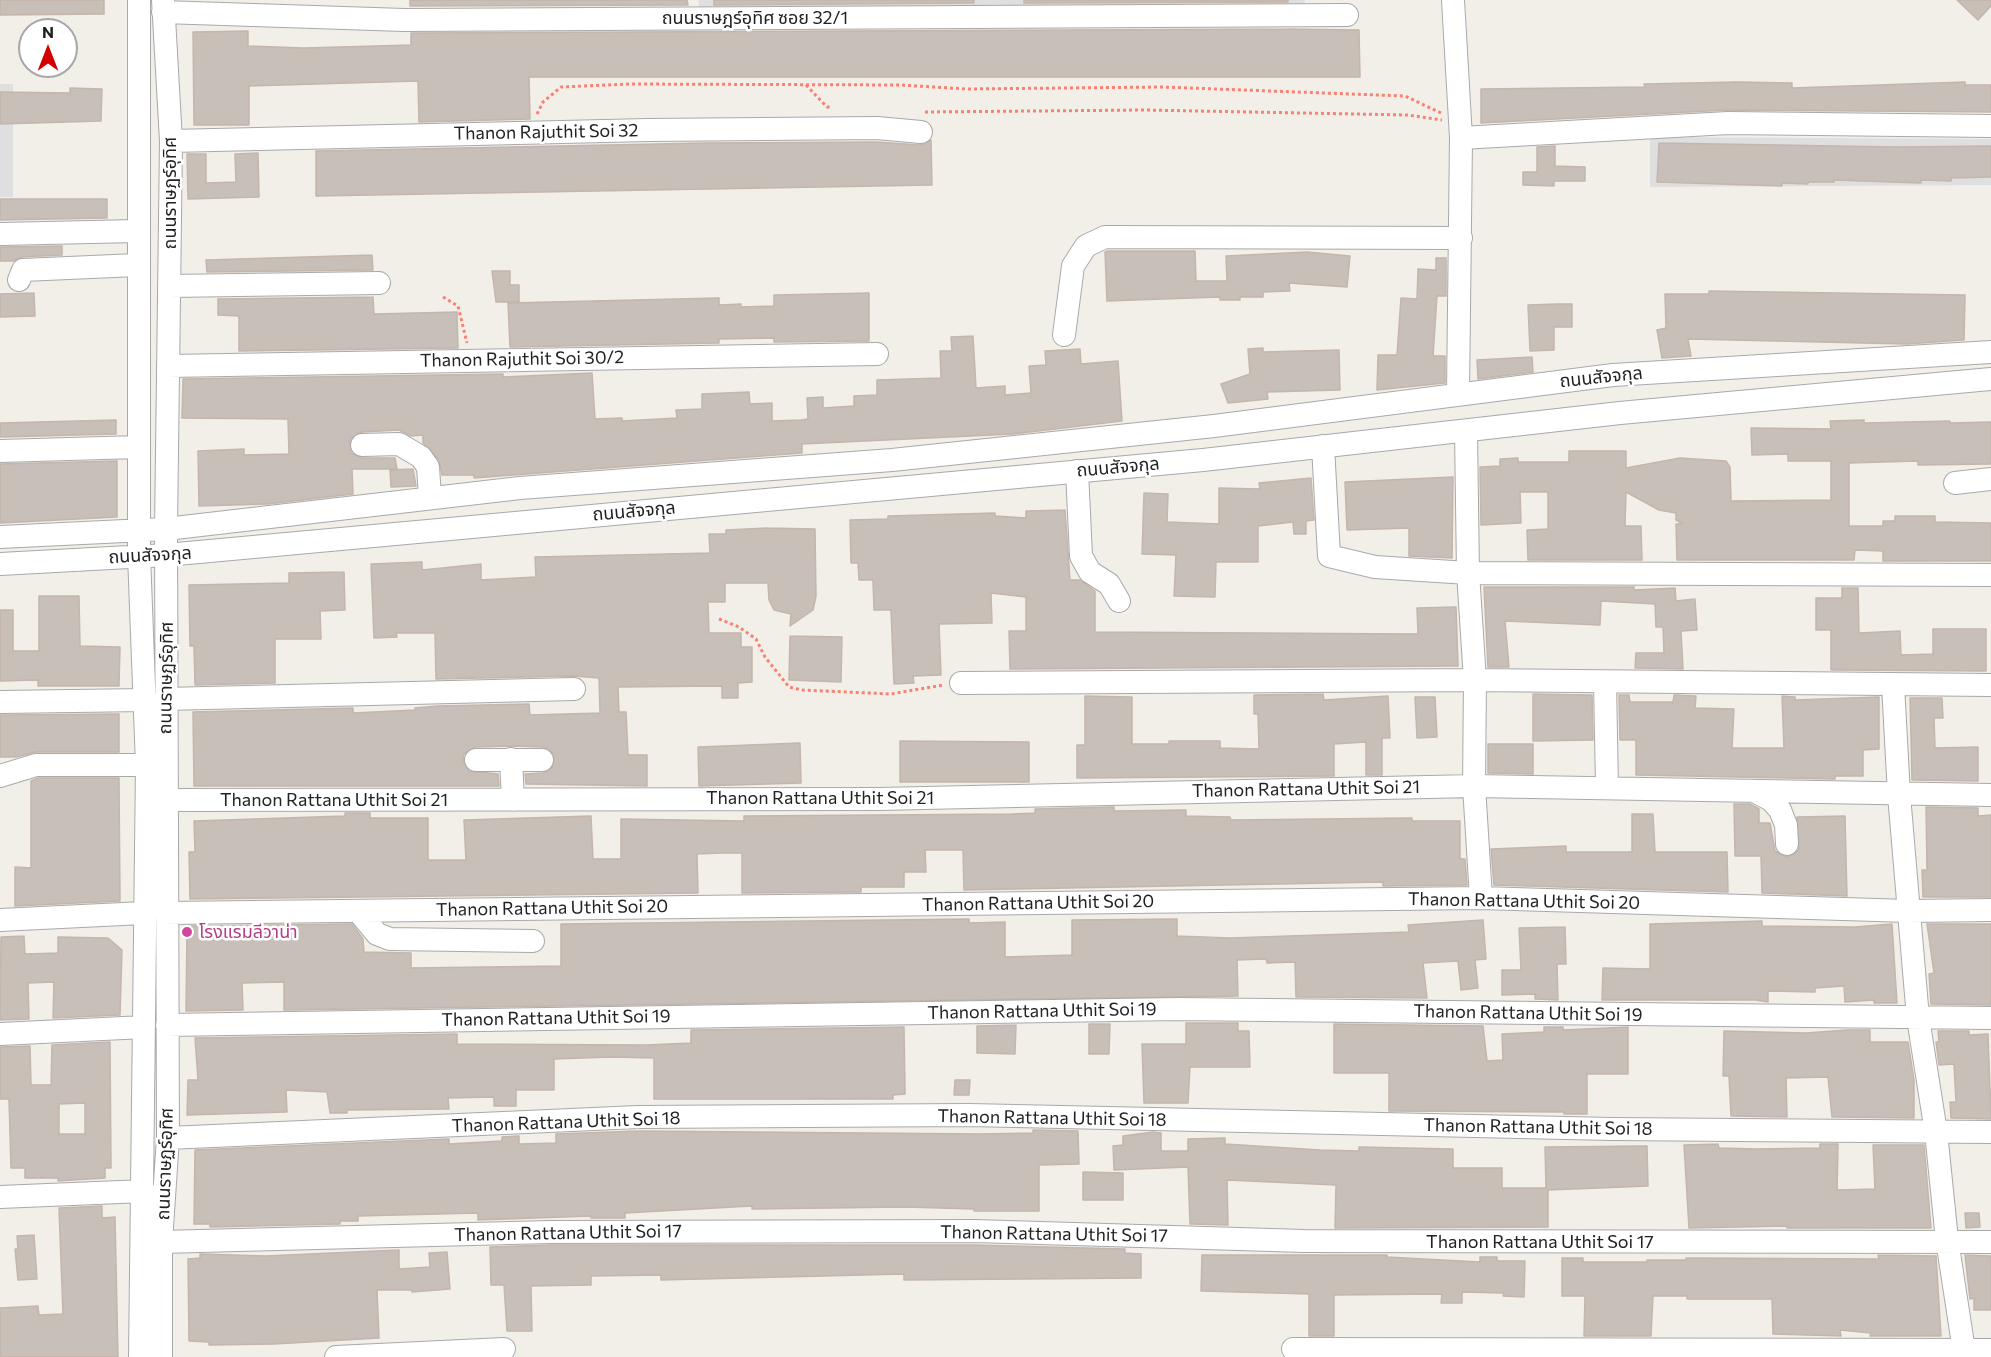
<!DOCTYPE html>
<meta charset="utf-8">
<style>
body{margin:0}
#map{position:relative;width:1991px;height:1357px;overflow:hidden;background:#f2efe9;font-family:Commissioner,sans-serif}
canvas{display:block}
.north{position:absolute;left:18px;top:18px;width:60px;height:60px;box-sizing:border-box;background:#fff;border:2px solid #a7a7a7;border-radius:50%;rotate:0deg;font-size:16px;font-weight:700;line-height:24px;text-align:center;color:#222}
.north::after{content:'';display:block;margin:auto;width:21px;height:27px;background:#d40000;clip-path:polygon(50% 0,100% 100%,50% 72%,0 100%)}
</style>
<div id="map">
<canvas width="1991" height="1357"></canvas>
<div class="north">N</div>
</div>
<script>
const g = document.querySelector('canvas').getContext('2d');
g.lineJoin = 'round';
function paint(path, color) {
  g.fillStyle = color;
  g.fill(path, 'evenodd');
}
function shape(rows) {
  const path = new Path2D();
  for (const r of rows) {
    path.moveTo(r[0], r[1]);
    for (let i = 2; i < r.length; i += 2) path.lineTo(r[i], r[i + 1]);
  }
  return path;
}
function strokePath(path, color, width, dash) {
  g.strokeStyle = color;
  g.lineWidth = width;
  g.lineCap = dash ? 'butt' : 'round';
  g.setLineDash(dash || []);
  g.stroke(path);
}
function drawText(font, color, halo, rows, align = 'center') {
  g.font = font + ' Commissioner,"Noto Sans Thai",sans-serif';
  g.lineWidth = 5;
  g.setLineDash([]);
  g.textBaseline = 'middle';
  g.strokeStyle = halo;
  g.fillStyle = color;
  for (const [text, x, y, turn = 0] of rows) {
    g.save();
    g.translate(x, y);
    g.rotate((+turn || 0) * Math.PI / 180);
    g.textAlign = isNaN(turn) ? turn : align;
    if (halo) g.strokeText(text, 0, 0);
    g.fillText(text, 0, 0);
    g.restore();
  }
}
paint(shape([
 [699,0,1305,0,1304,14,698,15],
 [0,84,13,84,13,197,0,197],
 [1650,137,1991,139,1991,185,1650,187]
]), '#e0dfdf');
const building = shape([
 [0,0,104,0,104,14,0,15,0,0],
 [410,0,687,0,688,5,410,6,410,0],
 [714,0,974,0,974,3,714,5,714,0],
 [1024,0,1288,0,1288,2,1024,3,1024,0],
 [1957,0,1991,0,1991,6,1978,20,1957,0],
 [1288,29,1359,30,1360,77,529,77,530,119,419,122,418,81,249,86,249,125,194,125,193,32,248,31,248,46,304,48,411,45,411,33,1288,29],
 [1737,82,1792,83,1792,88,1965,82,1965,85,1991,85,1991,112,1727,110,1481,123,1481,89,1645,87,1644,84,1737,82],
 [70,88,102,89,101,121,0,124,0,92,70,93,70,88],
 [931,140,932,185,316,196,316,151,705,143,876,142,920,145,931,140],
 [1659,143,1896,147,1991,146,1991,177,1951,178,1951,181,1921,180,1921,183,1834,180,1834,182,1808,182,1808,184,1782,183,1782,186,1657,182,1659,143],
 [1555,146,1555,166,1585,167,1585,181,1554,181,1554,186,1523,185,1523,172,1537,172,1537,147,1555,146],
 [258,153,259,197,188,199,187,154,206,154,206,183,236,182,235,154,258,153],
 [0,199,107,199,107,218,0,220,0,199],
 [62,246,62,255,22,257,13,261,0,261,0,247,62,246],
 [1108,251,1195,251,1196,281,1227,281,1226,256,1307,252,1350,256,1347,287,1289,283,1290,291,1263,292,1263,297,1240,297,1240,300,1220,300,1220,297,1107,301,1105,252,1108,251],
 [372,255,373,270,207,272,206,260,372,255],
 [1436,258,1446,258,1446,296,1437,296,1433,356,1445,356,1445,383,1377,390,1378,355,1397,355,1401,298,1417,299,1418,269,1436,270,1436,258],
 [492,271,510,271,510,285,519,285,519,302,496,302,492,271],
 [1709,291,1965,295,1964,340,1907,344,1688,339,1691,356,1662,358,1657,330,1666,328,1665,294,1709,294,1709,291],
 [34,293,35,316,0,317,0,294,34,293],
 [869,293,869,341,774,342,774,338,719,339,719,343,510,347,508,303,719,298,719,305,741,304,741,307,774,306,774,295,869,293],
 [373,297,374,314,457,312,458,348,239,351,239,316,218,315,218,299,373,297],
 [1557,304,1572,304,1572,327,1554,327,1554,350,1530,351,1528,305,1557,304],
 [973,336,976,388,1005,386,1005,395,1031,393,1029,366,1046,365,1045,351,1080,349,1081,364,1118,361,1122,421,1013,434,802,444,802,453,474,478,474,475,442,475,439,460,423,443,423,435,411,436,399,430,362,432,350,439,351,453,362,458,395,458,397,469,352,469,353,494,268,504,199,506,198,451,244,449,244,455,289,454,288,419,182,418,183,379,503,374,503,377,592,373,595,419,622,418,622,421,677,418,676,410,702,409,702,394,749,392,750,404,772,403,772,421,801,420,808,419,807,398,823,397,823,408,854,406,854,396,877,395,877,380,941,378,940,351,952,351,951,337,973,336],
 [1263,348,1263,352,1339,350,1340,390,1267,392,1268,399,1228,403,1221,384,1250,374,1248,349,1263,348],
 [1532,357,1533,372,1478,379,1477,360,1532,357],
 [116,420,116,434,0,437,0,423,116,420],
 [1864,420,1864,423,1950,421,1950,423,1991,422,1991,464,1918,465,1918,461,1849,463,1849,526,1883,526,1883,521,1895,521,1895,516,1935,516,1935,522,1991,523,1991,561,1883,561,1883,551,1855,550,1854,560,1677,560,1676,524,1683,524,1676,520,1676,513,1659,510,1626,492,1625,526,1641,526,1642,560,1528,560,1527,530,1548,529,1548,492,1520,492,1521,523,1481,525,1480,467,1500,466,1500,459,1518,458,1518,462,1569,462,1569,451,1626,451,1626,468,1680,458,1726,461,1730,467,1731,501,1831,500,1831,461,1788,461,1788,454,1752,455,1751,428,1831,429,1830,421,1864,420],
 [117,461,117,517,0,523,0,464,117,461],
 [413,469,416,486,391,487,390,470,413,469],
 [1453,477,1452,558,1409,556,1409,528,1347,530,1345,482,1453,477],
 [1311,478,1314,520,1306,521,1306,534,1294,534,1293,522,1258,526,1258,562,1216,562,1215,597,1174,596,1176,555,1142,554,1144,493,1168,494,1167,522,1219,524,1219,488,1260,489,1259,483,1311,478],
 [1065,510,1070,580,1080,580,1095,591,1095,632,1418,634,1417,608,1456,607,1458,666,1010,669,1009,631,1026,631,1026,597,991,593,992,623,939,624,941,675,913,676,914,683,894,684,891,610,874,610,873,580,859,580,858,563,851,563,850,520,888,519,888,516,995,513,995,516,1026,518,1026,511,1065,510],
 [767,528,815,529,816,596,813,610,790,626,791,614,774,610,769,600,768,583,725,583,725,602,708,602,709,633,741,633,741,647,752,647,752,682,738,683,738,698,722,698,722,686,618,687,619,712,626,712,628,755,647,755,647,786,526,784,525,774,543,773,553,767,554,754,543,747,511,746,475,747,464,754,463,761,469,771,498,774,499,786,194,786,193,712,353,708,353,713,415,710,415,708,437,706,529,704,530,715,600,713,599,678,574,676,436,679,435,633,396,633,397,637,374,638,371,564,422,562,422,570,481,564,481,580,536,577,535,557,710,553,709,534,726,534,726,530,767,528],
 [344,572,345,610,320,611,321,639,275,639,275,683,195,685,194,646,190,646,189,585,289,583,289,573,344,572],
 [1484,587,1634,587,1634,590,1675,588,1676,601,1695,599,1697,630,1681,631,1683,669,1635,668,1636,653,1664,653,1663,627,1656,627,1655,604,1601,601,1600,625,1505,621,1509,667,1488,667,1484,587],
 [1842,588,1858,588,1859,633,1900,631,1901,655,1933,654,1933,629,1986,629,1986,671,1831,670,1831,630,1816,630,1816,598,1842,598,1842,588],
 [39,596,79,596,80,646,120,647,119,686,38,686,38,680,0,681,0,610,13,610,13,651,39,651,39,596],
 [790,636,842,637,841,682,789,680,790,636],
 [1323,694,1324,700,1388,696,1390,738,1382,738,1382,775,1366,775,1366,742,1334,744,1334,776,1077,778,1077,745,1085,745,1085,696,1132,697,1132,744,1169,744,1169,741,1220,741,1220,748,1259,749,1258,714,1254,714,1254,695,1323,694],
 [1533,694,1592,695,1593,740,1533,741,1533,694],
 [1619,695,1629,695,1630,702,1673,702,1674,695,1696,696,1695,708,1734,709,1732,748,1784,748,1782,696,1795,697,1795,700,1879,697,1879,749,1863,750,1863,776,1835,776,1835,779,1636,775,1636,740,1620,740,1619,695],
 [1415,697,1435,697,1437,737,1417,738,1415,697],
 [1910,698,1942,698,1943,718,1934,718,1935,748,1978,747,1978,781,1912,780,1910,698],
 [119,714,119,752,36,752,16,757,0,757,0,715,119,714],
 [900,741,1029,742,1029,782,900,782,900,741],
 [800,743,801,783,699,786,698,747,800,743],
 [1488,744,1533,744,1533,774,1488,773,1488,744],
 [38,778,119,778,120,901,15,906,15,867,31,868,31,781,38,778],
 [1734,804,1750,804,1759,809,1759,823,1770,823,1775,851,1787,857,1799,850,1797,817,1845,816,1847,896,1762,893,1761,856,1735,856,1734,804],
 [1114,807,1114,811,1186,810,1186,816,1230,817,1231,820,1412,818,1412,821,1460,821,1460,859,1465,859,1467,885,1383,886,1383,882,964,890,963,850,925,850,926,872,904,872,904,887,861,887,861,892,742,893,742,853,722,853,697,854,698,893,190,899,189,852,195,852,194,821,345,816,345,813,370,813,370,818,428,818,428,860,466,860,464,820,591,816,593,859,621,859,621,819,744,821,744,816,1012,814,1035,813,1035,809,1114,807],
 [1926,807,1978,808,1978,816,1991,815,1991,897,1923,897,1922,870,1927,870,1926,807],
 [1632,814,1653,814,1655,852,1727,852,1728,892,1494,885,1491,849,1566,846,1566,852,1632,852,1632,814],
 [969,919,969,923,1005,922,1005,957,1072,955,1072,920,1177,919,1177,936,1230,938,1409,932,1408,925,1483,920,1486,959,1475,960,1478,988,1461,990,1458,961,1423,963,1427,998,1296,997,1295,962,1267,963,1266,959,1237,960,1238,996,284,1010,284,982,242,983,243,1010,186,1011,187,930,191,930,191,926,352,924,363,939,364,952,411,953,411,968,561,966,561,924,969,919],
 [1762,921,1762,926,1855,927,1892,924,1897,1003,1874,1003,1874,1000,1845,1002,1844,986,1815,988,1815,992,1768,991,1768,1002,1755,1000,1602,1000,1603,968,1650,969,1650,924,1762,921],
 [1927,924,1991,924,1991,1005,1931,1004,1929,974,1934,973,1927,924],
 [1565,927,1566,964,1557,964,1558,1000,1535,999,1535,994,1502,995,1502,970,1521,970,1519,928,1565,927],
 [24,936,25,954,58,953,58,937,108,938,122,950,120,1015,53,1018,54,982,28,983,29,1019,0,1020,1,937,24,936],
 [1186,1023,1238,1023,1238,1031,1249,1031,1250,1067,1190,1067,1188,1103,1144,1103,1142,1044,1186,1044,1186,1023],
 [1089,1024,1110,1024,1109,1054,1089,1054,1089,1024],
 [1334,1024,1483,1026,1487,1061,1503,1060,1502,1034,1544,1032,1544,1027,1563,1027,1563,1030,1628,1027,1628,1074,1587,1074,1587,1114,1564,1114,1564,1112,1389,1111,1389,1073,1334,1073,1334,1024],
 [1016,1025,1015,1054,977,1053,977,1026,1016,1025],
 [904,1027,905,1094,893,1095,893,1099,654,1099,654,1058,611,1057,554,1059,554,1090,516,1090,516,1106,494,1106,494,1097,448,1098,449,1109,347,1110,347,1113,330,1113,327,1092,286,1090,287,1112,187,1115,188,1080,198,1080,195,1038,457,1034,457,1044,646,1045,691,1043,691,1030,904,1027],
 [1847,1030,1870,1030,1870,1042,1908,1042,1914,1080,1914,1118,1832,1117,1828,1077,1786,1078,1787,1117,1731,1116,1729,1076,1723,1076,1724,1031,1806,1033,1847,1030],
 [1938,1031,1969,1031,1969,1035,1988,1034,1991,1119,1951,1118,1950,1102,1956,1102,1954,1064,1939,1065,1936,1042,1939,1042,1938,1031],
 [110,1042,111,1168,105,1168,105,1178,58,1181,58,1178,25,1178,25,1168,11,1168,9,1099,0,1099,0,1047,30,1046,31,1085,51,1085,52,1045,110,1042],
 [85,1103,85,1134,59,1134,59,1104,85,1103],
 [955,1080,970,1080,969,1095,954,1095,955,1080],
 [1033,1130,1078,1131,1079,1164,1039,1165,1039,1211,974,1211,974,1209,905,1207,752,1209,752,1206,625,1213,625,1218,591,1218,591,1216,478,1220,478,1213,358,1216,358,1221,340,1221,340,1224,210,1227,210,1224,194,1224,195,1150,449,1139,449,1144,502,1141,502,1137,519,1136,519,1144,556,1143,556,1134,638,1131,981,1134,1033,1133,1033,1130],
 [1153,1132,1161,1133,1161,1151,1188,1151,1188,1139,1225,1138,1225,1144,1320,1150,1359,1151,1359,1147,1453,1149,1453,1168,1502,1168,1502,1188,1546,1188,1545,1147,1647,1146,1648,1186,1548,1190,1548,1227,1335,1228,1336,1185,1227,1180,1228,1225,1190,1224,1188,1167,1114,1170,1113,1146,1123,1145,1123,1136,1153,1132],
 [1718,1144,1719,1148,1757,1149,1820,1148,1820,1144,1838,1144,1837,1190,1875,1189,1873,1145,1924,1145,1931,1228,1787,1228,1787,1226,1689,1228,1684,1145,1718,1144],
 [1083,1172,1123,1173,1123,1200,1083,1200,1083,1172],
 [102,1206,102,1218,115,1217,118,1357,0,1357,0,1308,38,1306,39,1315,63,1314,59,1208,102,1206],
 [1965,1213,1979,1213,1980,1227,1966,1228,1965,1213],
 [34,1235,37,1279,18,1280,15,1249,18,1249,17,1236,34,1235],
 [550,1245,975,1245,1125,1249,1125,1253,1141,1254,1141,1278,904,1280,904,1274,661,1280,661,1275,591,1276,591,1285,531,1286,532,1331,507,1331,504,1285,491,1285,490,1247,550,1245],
 [399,1250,399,1269,430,1267,429,1253,447,1252,450,1289,412,1292,412,1290,377,1290,379,1338,274,1344,209,1345,209,1342,189,1341,188,1259,200,1258,200,1254,265,1256,399,1250],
 [1202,1255,1387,1255,1387,1257,1480,1262,1480,1257,1497,1257,1497,1261,1525,1261,1524,1297,1503,1296,1504,1293,1462,1292,1462,1303,1441,1303,1442,1294,1334,1295,1334,1336,1309,1336,1309,1294,1201,1291,1202,1255],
 [1878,1255,1936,1256,1941,1336,1870,1336,1871,1333,1840,1330,1841,1336,1773,1334,1772,1299,1687,1299,1687,1296,1653,1296,1651,1336,1584,1336,1585,1296,1562,1296,1562,1258,1583,1258,1583,1262,1647,1262,1647,1260,1686,1260,1686,1258,1879,1259,1878,1255],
 [1965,1255,1991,1256,1991,1310,1974,1310,1974,1298,1970,1299,1965,1255]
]);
paint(building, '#c7bfb8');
strokePath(building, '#c4b6ab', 1.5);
const minor = shape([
 [139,0,139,555,147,765,140,1357],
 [1453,0,1461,138],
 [163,12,404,20,1347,15],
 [171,141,648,130,877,128,921,132],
 [0,234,137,231],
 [19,280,23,270,137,265],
 [169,286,379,283],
 [1064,335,1073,266,1086,246,1105,237,1461,238],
 [168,366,877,354],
 [1458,394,1461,138,1728,123,1991,126],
 [1466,432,1468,573,1475,680,1474,786,1481,898],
 [362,445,399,444,421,457,428,467,430,497],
 [1323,446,1329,556,1375,567,1468,573,1991,575],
 [0,451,138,447],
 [1077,471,1081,556,1090,572,1109,584,1119,601],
 [1955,483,1991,479],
 [0,537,166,529,520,488,892,460,1214,426,1613,375,1991,352],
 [0,564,166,555,1203,460,1620,413,1991,379],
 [1605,682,1607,788],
 [961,683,1475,680,1991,685],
 [1893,685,1899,795,1918,1018,1936,1132,1947,1240,1965,1357],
 [166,699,574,689],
 [0,702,146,700],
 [511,759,513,800],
 [476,760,542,760],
 [0,776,36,765,147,765],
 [1756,792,1771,800,1780,810,1786,825,1787,844],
 [166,800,879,799,1474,786,1991,795],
 [358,911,377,934,390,939,533,941],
 [166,913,1481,898,1909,911,1991,910],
 [0,920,143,913],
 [167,1025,1178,1009,1991,1018],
 [0,1034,144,1027],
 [168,1138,638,1117,969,1115,1612,1129,1991,1132],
 [0,1197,144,1191],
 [161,1242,550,1232,975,1231,1304,1241,1991,1242],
 [1293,1349,1991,1350],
 [161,1357,161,1242,168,1138,166,529,171,141,163,0],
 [336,1357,504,1349]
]);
strokePath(minor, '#a9a9a9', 24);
strokePath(shape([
 [806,85,827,107,831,107],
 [925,112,1144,110,1408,115,1442,120],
 [537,114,543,102,561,87,630,84,901,85,967,89,1162,87,1405,96,1441,113],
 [443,297,458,306,467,343],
 [719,619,739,627,756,639,765,657,789,687,802,690,891,694,943,685]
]), '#fa8072', 3, [3, 3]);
strokePath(minor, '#fff', 22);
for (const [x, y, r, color] of [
 [187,932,6,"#d1479c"]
]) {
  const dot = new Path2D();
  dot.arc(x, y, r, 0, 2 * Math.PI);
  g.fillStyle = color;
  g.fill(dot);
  strokePath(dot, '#fff', 2);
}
drawText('18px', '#222', '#fff', [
 ["ถนนราษฎร์อุทิศ ซอย 32/1",755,18],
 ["Thanon Rajuthit Soi 32",546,132,-1],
 ["ถนนราษฏร์อุทิศ",170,193,-90],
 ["Thanon Rajuthit Soi 30/2",522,359,-1],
 ["ถนนสัจจกุล",1601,377,-6],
 ["ถนนสัจจกุล",1118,467,-5],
 ["ถนนสัจจกุล",634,511,-5],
 ["ถนนสัจจกุล",150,555,-3],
 ["ถนนราษฏร์อุทิศ",166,678,-89],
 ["Thanon Rattana Uthit Soi 21",1306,789,-1],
 ["Thanon Rattana Uthit Soi 21",820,798],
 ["Thanon Rattana Uthit Soi 21",334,800],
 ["Thanon Rattana Uthit Soi 20",1524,901,1],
 ["Thanon Rattana Uthit Soi 20",1038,903,-1],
 ["Thanon Rattana Uthit Soi 20",552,908,-1],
 ["Thanon Rattana Uthit Soi 19",1042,1011,-1],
 ["Thanon Rattana Uthit Soi 19",1528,1013,1],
 ["Thanon Rattana Uthit Soi 19",556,1018,-1],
 ["Thanon Rattana Uthit Soi 18",1052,1118,1],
 ["Thanon Rattana Uthit Soi 18",566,1122,-2],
 ["Thanon Rattana Uthit Soi 18",1538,1127,1],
 ["ถนนราษฏร์อุทิศ",165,1164,-88],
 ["Thanon Rattana Uthit Soi 17",568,1233,-1],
 ["Thanon Rattana Uthit Soi 17",1054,1234,1],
 ["Thanon Rattana Uthit Soi 17",1540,1242]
]);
drawText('18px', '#b23c85', '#fff', [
 ["โรงแรมลีวาน่า",199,932]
], 'left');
</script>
